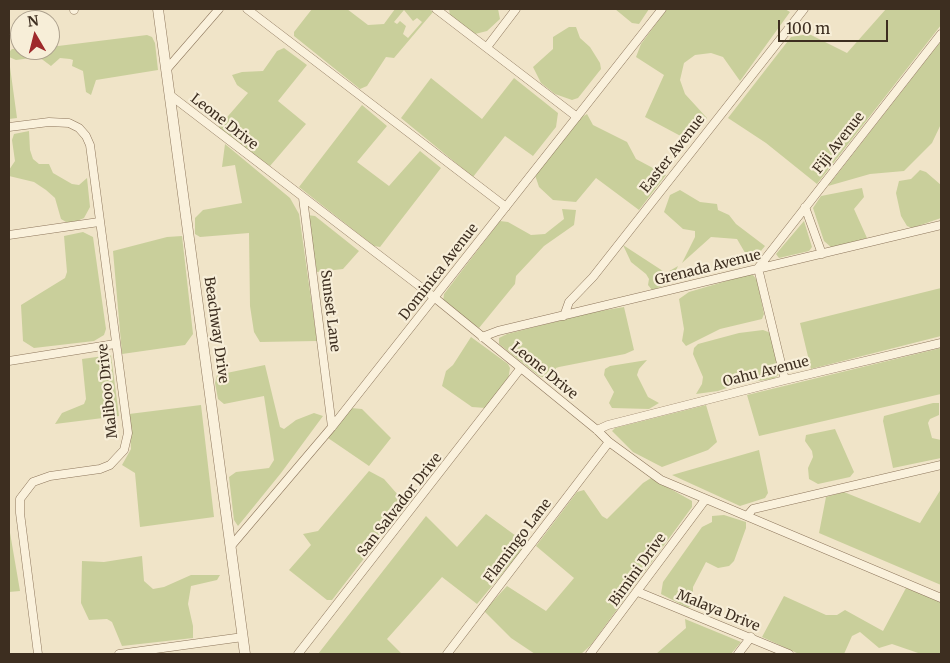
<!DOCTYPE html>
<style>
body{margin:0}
#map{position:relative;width:950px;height:663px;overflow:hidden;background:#f0e4c8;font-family:Merriweather,serif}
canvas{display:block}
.frame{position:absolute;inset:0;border:10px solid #3d2e20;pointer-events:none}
.north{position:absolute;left:10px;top:10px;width:50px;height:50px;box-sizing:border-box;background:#f7eed8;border:1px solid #ada18e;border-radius:50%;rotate:352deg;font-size:14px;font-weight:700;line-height:20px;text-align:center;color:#3d2e20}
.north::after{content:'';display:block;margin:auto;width:18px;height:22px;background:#9e2a2b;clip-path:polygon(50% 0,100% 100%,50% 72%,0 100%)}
.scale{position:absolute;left:778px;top:20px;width:110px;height:22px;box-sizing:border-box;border:2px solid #3d2e20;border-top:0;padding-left:6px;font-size:15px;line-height:18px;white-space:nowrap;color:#3d2e20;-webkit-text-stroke:4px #f7eed8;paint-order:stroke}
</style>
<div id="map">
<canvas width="950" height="663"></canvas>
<div class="frame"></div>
<div class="north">N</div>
<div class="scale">100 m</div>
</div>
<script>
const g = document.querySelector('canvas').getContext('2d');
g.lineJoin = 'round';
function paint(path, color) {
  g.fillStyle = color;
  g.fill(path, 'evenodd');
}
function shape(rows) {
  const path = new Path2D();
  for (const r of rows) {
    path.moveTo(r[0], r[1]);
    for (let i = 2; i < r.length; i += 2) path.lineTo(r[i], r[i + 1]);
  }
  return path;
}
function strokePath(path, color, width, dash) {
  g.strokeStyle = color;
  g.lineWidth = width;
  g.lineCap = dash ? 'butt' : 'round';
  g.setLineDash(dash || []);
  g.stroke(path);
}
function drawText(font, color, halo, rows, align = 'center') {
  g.font = font + ' Merriweather,serif';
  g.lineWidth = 4.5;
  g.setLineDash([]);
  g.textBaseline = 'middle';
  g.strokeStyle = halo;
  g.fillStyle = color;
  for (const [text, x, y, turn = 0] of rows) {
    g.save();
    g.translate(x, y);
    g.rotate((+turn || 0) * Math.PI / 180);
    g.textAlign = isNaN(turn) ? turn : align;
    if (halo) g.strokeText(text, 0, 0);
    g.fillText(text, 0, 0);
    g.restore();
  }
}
paint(shape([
 [312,9,347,9,368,25,384,24,395,9,429,9,433,12,394,58,386,57,367,86,360,89,294,36,294,32],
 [404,10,413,21,417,18,422,22,408,38,403,34,406,26,400,21,397,24,394,22],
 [449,9,498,9,500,19,487,31,475,34,450,15],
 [615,9,649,9,639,24,632,23],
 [667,9,785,9,790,12,740,81,723,57,711,53,695,55,684,63,680,80,685,94,707,118,690,141,645,117,664,75,636,57,641,44],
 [886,9,941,9,941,25,817,184,766,143,728,118,791,37,809,34,847,53],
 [569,27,576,27,580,38,590,47,600,63,601,69,578,98,572,100,555,94,541,83,533,67,553,49,553,37],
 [147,35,152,37,155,43,158,70,96,80,91,95,86,92,83,71,72,66,73,60,70,59,60,58,51,66,39,57,16,60,9,57,9,52,12,49,50,50,50,47],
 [941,41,941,124,932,143,904,171,870,174,828,186],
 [284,48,307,65,278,101,306,124,270,166,216,130,248,93,237,85,232,75,242,72,263,71,277,51],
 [10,67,17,118,9,119,9,68],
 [431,78,482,119,514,78,558,113,556,127,533,156,505,136,473,177,401,118],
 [362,105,387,126,357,162,389,186,420,151,441,168,380,247,374,246,299,187],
 [587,114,593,125,627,142,636,159,666,175,639,210,596,178,576,202,553,200,539,187,535,175,577,120],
 [29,131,30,150,33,159,39,164,49,164,53,173,72,184,79,185,87,178,90,207,84,218,75,222,66,222,61,219,55,198,46,190,34,182,9,176,9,170,15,161,12,140,14,134],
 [225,144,290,198,299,214,317,341,260,342,254,332,250,306,249,233,200,237,195,234,195,218,203,210,242,203,235,165,222,167],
 [920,170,926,172,941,185,941,218,912,228,907,226,901,216,896,193,899,181,911,179],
 [862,188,864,197,854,209,867,238,832,248,824,241,813,208,821,196],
 [680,190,700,202,717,204,718,210,729,215,736,224,765,246,751,263,737,239,711,237,682,263,695,237,695,231,683,229,664,212,670,195],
 [562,209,576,210,574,225,544,246,516,276,515,284,479,328,443,302,444,294,500,221,508,222,531,235,545,234,564,219],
 [307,215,315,216,359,251,343,269,317,272],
 [804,221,812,247,809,251,779,258,776,254],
 [83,232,93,237,106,329,104,335,94,341,34,348,23,341,21,305,65,278,67,272,64,236],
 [182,236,193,334,185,345,122,354,113,251,167,237],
 [623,245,666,273,678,266,674,275,676,281,652,290,648,285,649,279,646,274,631,262],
 [747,275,753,275,757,280,764,314,762,319,720,329,686,346,682,341,684,329,679,299,689,292],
 [941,288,941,336,811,369,800,323],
 [624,307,634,350,625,354,559,367,556,368,554,377,548,379,539,376,499,344,499,338,507,334,594,312],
 [763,330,771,333,779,374,774,379,741,383,718,391,696,394,702,384,703,377,693,354,694,348,698,344,739,333],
 [471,337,508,364,510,368,508,381,486,408,472,407,442,386,446,371,453,365],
 [941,348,941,394,759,436,747,395],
 [111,355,119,416,55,424,62,413,84,404,86,399,82,359],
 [647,360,639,369,637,375,648,397,659,403,649,409,612,408,609,403,614,392,604,375,605,369,610,366],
 [265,365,280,427,284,429,296,420,314,413,323,416,281,473,238,526,234,520,229,477,236,472,269,468,274,460,264,396,224,404,218,399,215,383,217,375],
 [933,403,939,403,939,415,930,419,928,423,932,438,941,440,941,458,893,468,883,421,884,416],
 [201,405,214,517,140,527,135,473,122,465,131,449,129,414],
 [706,405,717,442,708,450,662,467,633,452,612,431,615,428],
 [351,408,362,409,391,438,369,466,328,438],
 [835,429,854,472,850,477,818,484,809,479,808,468,813,457,812,451,805,441,806,435],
 [759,450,768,493,765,498,740,506,672,475],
 [369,471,384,479,406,504,332,600,327,600,289,570,311,545,303,534,318,531],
 [651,478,692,501,692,507,591,645,581,654,535,654,511,638,484,611,507,586,546,611,574,578,536,546,577,492,584,490,602,516,607,519,643,483],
 [941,489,941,585,819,533,826,497,844,492,920,523],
 [486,514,527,544,477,604,442,577,387,639,402,654,318,654,426,516,457,547],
 [724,515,746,522,746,528,734,561,729,566,718,568,706,562,693,587,693,605,688,608,661,594,663,582,702,527,712,522,712,516],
 [9,527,20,591,9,592],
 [142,556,144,581,153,589,164,587,191,575,220,575,217,580,191,586,188,604,193,626,193,638,122,646,112,622,107,619,89,620,81,603,82,561,104,562],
 [906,588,941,602,941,654,921,654,892,644,879,648,860,632,852,636,844,654,799,654,762,637,784,596,826,615,837,615,845,610,883,631],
 [685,619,741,642,731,654,656,654,686,628]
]), '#c9cf9b');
const minor = shape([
 [74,9,74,10],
 [247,9,506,207],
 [436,9,577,117],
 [487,47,516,9],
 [166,70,219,9],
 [170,95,435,298,597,430,609,442,661,480,941,598],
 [9,127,49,122,69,123,79,128,86,136,90,145,128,433,124,450,110,465,100,469,50,476,33,482,20,499,20,513,38,654],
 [303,198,332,427],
 [805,207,822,254],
 [9,235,99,222],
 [564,316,569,302,593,277,804,9],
 [482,337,498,331,941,225],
 [9,361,115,344],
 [785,380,758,268,941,34],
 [597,430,608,425,785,380,941,343],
 [747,516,753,509,941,465],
 [231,546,332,427,662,9],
 [638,592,789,654],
 [119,654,243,637],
 [298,654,520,369],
 [447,654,609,442],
 [590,654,705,500],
 [738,654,751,637]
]);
const tertiary = shape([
 [158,9,245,654]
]);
strokePath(minor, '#8d765c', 9);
strokePath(tertiary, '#8d765c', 11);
strokePath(minor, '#faf1dc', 8);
strokePath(tertiary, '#faf1dc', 10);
drawText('14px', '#3d2e20', '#f7eed8', [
 ["Leone Drive",224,122,38],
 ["Fiji Avenue",839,143,-52],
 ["Easter Avenue",673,154,-52],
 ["Grenada Avenue",708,268,-14],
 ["Dominica Avenue",439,272,-52],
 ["Sunset Lane",330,311,83],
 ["Beachway Drive",216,330,82],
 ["Leone Drive",544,371,39],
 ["Oahu Avenue",766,372,-14],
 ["Maliboo Drive",108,391,-96],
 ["San Salvador Drive",400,505,-52],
 ["Flamingo Lane",518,541,-53],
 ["Bimini Drive",638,570,-54],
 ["Malaya Drive",718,611,22]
]);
</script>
